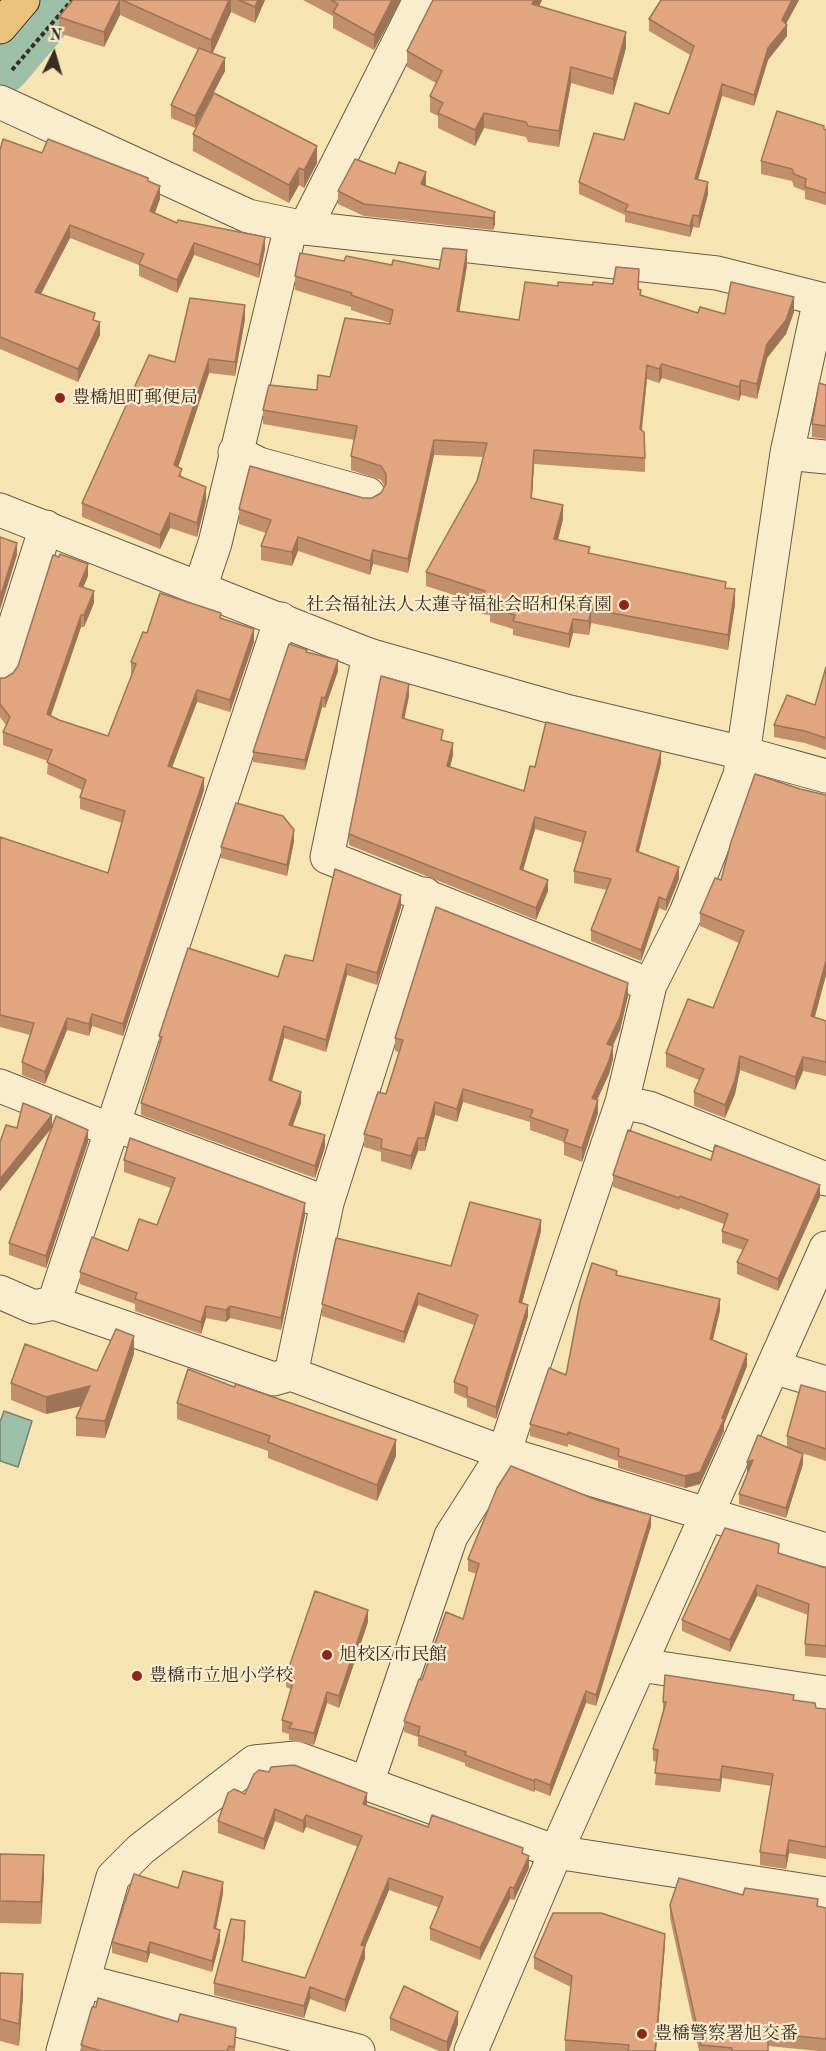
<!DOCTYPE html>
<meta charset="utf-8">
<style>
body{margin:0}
#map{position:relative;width:826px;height:2051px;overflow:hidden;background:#f6e4b2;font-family:"Old Standard TT",serif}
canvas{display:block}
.north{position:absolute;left:24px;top:24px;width:60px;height:60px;-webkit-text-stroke:4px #f9edcd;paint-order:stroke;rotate:5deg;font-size:16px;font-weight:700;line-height:24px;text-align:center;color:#382b22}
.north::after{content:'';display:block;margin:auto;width:21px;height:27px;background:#382b22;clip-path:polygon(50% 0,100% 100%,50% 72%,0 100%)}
</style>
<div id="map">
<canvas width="826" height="2051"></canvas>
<div class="north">N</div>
</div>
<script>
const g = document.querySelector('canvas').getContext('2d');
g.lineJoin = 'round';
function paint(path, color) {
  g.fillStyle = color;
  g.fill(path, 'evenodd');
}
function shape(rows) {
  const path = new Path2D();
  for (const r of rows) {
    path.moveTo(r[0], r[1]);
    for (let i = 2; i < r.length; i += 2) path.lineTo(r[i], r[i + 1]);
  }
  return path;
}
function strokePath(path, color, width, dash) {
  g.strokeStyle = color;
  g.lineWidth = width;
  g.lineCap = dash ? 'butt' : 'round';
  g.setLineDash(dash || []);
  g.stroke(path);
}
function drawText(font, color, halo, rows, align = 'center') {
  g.font = font + ' "Old Standard TT","Noto Serif JP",serif';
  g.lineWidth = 4.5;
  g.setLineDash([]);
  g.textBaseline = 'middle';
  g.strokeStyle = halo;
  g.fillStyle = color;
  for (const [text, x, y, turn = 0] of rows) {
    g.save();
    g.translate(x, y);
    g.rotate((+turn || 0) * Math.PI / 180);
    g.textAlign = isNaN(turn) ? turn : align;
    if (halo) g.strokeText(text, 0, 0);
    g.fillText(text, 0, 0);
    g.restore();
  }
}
const water = shape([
 [4,1411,32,1421,18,1467,0,1461,0,1422,4,1411]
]);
paint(water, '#9dbfa8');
strokePath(water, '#758472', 1.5);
strokePath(shape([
 [0,64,54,0]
]), '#9dbfa8', 62);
const minor = shape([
 [0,102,248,216,305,228,717,273,820,299,787,453,740,775,686,913,650,985,622,1102,504,1453,451,1536,367,1783],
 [305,228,420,0],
 [235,452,259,464,368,494],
 [787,453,826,457],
 [200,588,215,543,291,226],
 [369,655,327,857,650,985],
 [0,672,46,527],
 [425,894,327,1203,291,1374,504,1453,826,1550],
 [0,1086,111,1130],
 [622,1102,649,1108,826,1179],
 [113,1124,327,1203],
 [0,1292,34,1307,54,1303,274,1379,291,1374],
 [54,1303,281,619],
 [773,1367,826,1383],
 [640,1665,826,1693],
 [84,1981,358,2051],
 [63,2051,113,1877,141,1849,254,1762,296,1758,556,1852,826,1894],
 [471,2051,556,1852,826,1248]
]);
const tertiary = shape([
 [0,510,369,655,566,711,743,753,826,776]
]);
const primary = shape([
 [0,27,23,0]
]);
strokePath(minor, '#685946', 35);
strokePath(tertiary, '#685946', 35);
strokePath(primary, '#382b22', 35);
strokePath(shape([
 [12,70,72,0]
]), '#382b22', 4, [4.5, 3]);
strokePath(minor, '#f9edcd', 33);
strokePath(tertiary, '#f9edcd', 33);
strokePath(primary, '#ebc279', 33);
paint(shape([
 [73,0,265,0,255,23,231,12,213,53,225,71,195,128,171,118,171,105,198,50,120,15,104,47,59,33,59,17],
 [303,0,401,0,374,50,333,28,333,16],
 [433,0,542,0,539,7,626,48,613,95,571,83,559,147,528,142,526,137,484,128,475,146,438,128,438,116,430,112,430,96,436,83,407,67,407,51],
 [661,0,799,0,786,24,787,36,768,60,754,106,722,96,698,179,708,194,699,228,693,227,690,237,625,222,625,215,579,194,579,182,624,140,669,114,690,55,649,31,649,19],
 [824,129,826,130,826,205,805,199,805,191,794,187,792,181,761,174,761,161],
 [193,134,317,163,304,188,299,185,289,203,193,151],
 [0,150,42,153,148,182,160,199,155,213,177,223,265,249,259,278,194,255,177,293,139,276,139,265,70,238,41,294,95,321,100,335,78,382,0,349],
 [395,174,426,184,425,186,495,212,495,224,493,230,364,216,338,204,338,191],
 [344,261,439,269,467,265,459,312,519,320,558,286,593,285,613,284,639,283,639,290,641,295,698,313,725,314,794,312,786,334,767,358,757,399,741,395,739,401,662,378,659,383,647,379,642,430,645,458,645,472,534,464,532,498,563,519,558,540,590,554,726,588,735,604,728,650,591,623,589,635,573,633,569,648,513,635,513,629,490,622,490,615,482,614,482,604,426,586,426,572,477,481,484,457,434,455,408,573,373,564,370,575,298,551,292,566,261,560,261,546,266,533,239,524,239,509,363,498,372,498,381,493,385,487,381,480,351,470,351,456,355,440,263,424,263,410,317,390,390,324,390,323,351,310,351,307,295,290,295,276],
 [245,319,235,376,209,373,178,467,182,477,206,501,197,537,170,528,160,549,82,517,82,503,175,362],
 [826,385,826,439,812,437,812,424],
 [88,576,83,587,94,603,84,627,81,627,51,716,59,720,108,736,132,675,131,674,131,662,147,633,221,618,254,642,230,712,197,702,172,767,204,790,123,1036,92,1026,89,1036,67,1030,45,1084,22,1075,22,1062,30,1035,0,1027,0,837,108,873,122,823,80,809,80,797,82,790,47,774,48,761,3,745,3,732,6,725,0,717,0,678,5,678,13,673],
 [307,652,338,671,325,708,322,707,305,770,253,762,253,752],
 [826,667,826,750,805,743,774,737,774,725,815,705],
 [409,696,404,719,443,740,453,755,450,767,524,791,535,767,661,763,638,852,679,879,666,911,659,908,641,961,591,941,591,930,607,890,574,883,574,871,583,843,535,829,523,870,548,891,536,920,349,845,349,834],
 [800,789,826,795,826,975,815,1017,826,1021,826,1076,803,1071,795,1090,740,1070,735,1094,725,1118,694,1106,694,1092,699,1080,666,1067,666,1053,713,1008,739,943,700,926,700,913,721,880],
 [294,841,287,876,221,858,221,847],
 [401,907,377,985,347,975,326,1052,284,1038,272,1081,301,1103,292,1126,325,1147,315,1178,141,1115,141,1103,159,1047,159,1036,313,961],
 [628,996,620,1030,613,1046,613,1059,609,1074,597,1100,598,1113,582,1162,564,1155,564,1142,530,1130,530,1122,463,1102,457,1122,435,1115,425,1151,418,1151,411,1170,381,1161,381,1152,364,1147,364,1134,386,1094,399,1052,395,1051,395,1038],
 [52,1126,88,1142,46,1268,9,1255,9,1243,52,1128,0,1191,0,1142,17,1128],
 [124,1160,305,1215,281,1330,230,1318,226,1322,206,1318,201,1334,135,1311,135,1304,80,1284,80,1272,128,1251,157,1225,171,1188,124,1172],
 [711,1160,820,1197,778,1291,737,1274,737,1262,743,1250,722,1243,722,1231,724,1224,680,1208,679,1210,613,1187,613,1175],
 [541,1231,522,1303,528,1316,496,1419,467,1407,467,1399,454,1393,454,1382,474,1325,418,1305,404,1343,322,1316,322,1304,451,1266],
 [617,1276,720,1310,713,1340,747,1366,724,1424,724,1431,700,1484,685,1488,618,1468,618,1461,568,1444,568,1447,530,1436,530,1424,566,1375],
 [134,1354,105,1438,76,1436,76,1418,82,1406,46,1414,11,1400,11,1383,97,1371],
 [234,1387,396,1456,377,1501,268,1458,268,1451,177,1419,177,1403],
 [826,1392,826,1461,799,1452,803,1464,786,1518,739,1504,739,1494,748,1471,747,1472,787,1447,787,1436],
 [651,1526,596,1706,586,1703,550,1796,535,1790,534,1792,465,1766,465,1763,418,1746,418,1737,404,1732,404,1721,422,1680,463,1619,476,1574,468,1571,468,1559],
 [779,1554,826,1568,826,1658,805,1656,805,1644,808,1615,757,1596,730,1652,682,1631,682,1620],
 [368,1622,339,1708,327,1703,314,1745,289,1740,289,1734,282,1732,282,1720,291,1689,286,1687,286,1676],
 [794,1700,816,1708,826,1709,826,1859,789,1853,786,1869,760,1865,760,1852,771,1786,722,1778,720,1792,655,1785,657,1762,653,1761,653,1749,663,1712,663,1702],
 [245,1794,367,1805,367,1806,428,1827,523,1853,529,1868,514,1900,510,1899,480,1960,430,1940,430,1928,438,1907,389,1890,365,1947,365,1958,345,2012,310,1999,304,2018,214,1995,214,1983,245,1933,243,1961,305,1978,358,1847,306,1827,303,1833,275,1821,264,1850,218,1833,218,1821],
 [0,1854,44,1876,41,1924,0,1923],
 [178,1888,223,1893,216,1928,220,1941,212,1972,150,1953,147,1963,112,1953,112,1942],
 [743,1895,826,1908,826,2051,818,2051,768,2046,768,2051,699,2051,670,1918,670,1905],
 [665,1945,656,2051,565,2051,565,2040,571,1987,534,1969,534,1957],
 [0,1973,23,1995,19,2046,0,2041],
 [390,2018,458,2024,449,2051,439,2051,390,2030],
 [236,2039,235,2051,81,2051,81,2045]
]), '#c28f6d');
paint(shape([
 [120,0,120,15,104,47,104,32],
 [229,0,231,0,231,12,211,56,211,40],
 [258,0,265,0,255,23,255,7],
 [392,0,401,0,374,50,374,35],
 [534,0,542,0,532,20,532,4],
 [792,0,799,0,782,31,787,25,787,36,768,60,754,106,754,95,768,48],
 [626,32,626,48,613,95,613,79],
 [225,58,225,71,195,128,195,116],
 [571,67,571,83,559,147,559,131],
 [722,84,722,96,695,190,695,179],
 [484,113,484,128,475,146,475,130],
 [317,146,317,163,304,188,304,170],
 [299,168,299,185,289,203,289,185],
 [426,172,426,184,421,196,421,184],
 [708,182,708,194,699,228,699,216],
 [160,186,160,199,150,224,150,211],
 [495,212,495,224,493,230,493,218],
 [693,215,693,227,690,237,690,226],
 [70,225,70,238,35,305,35,292],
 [265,237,265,249,259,278,259,265],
 [194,243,194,255,177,293,177,280],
 [467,250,467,265,457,326,457,311],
 [794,297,794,312,786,334,767,358,757,399,757,384,767,344],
 [245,305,245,319,235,376,235,362],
 [100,322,100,335,78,382,78,369],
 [209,359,209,373,174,480,174,465],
 [662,364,662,378,659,383,659,369],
 [647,365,647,379,640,443,640,429],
 [741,380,741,395,739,401,739,387],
 [434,440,434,455,408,573,408,559],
 [534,450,534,464,531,512,531,498],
 [206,487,206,501,197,537,197,523],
 [563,505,563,519,554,554,554,539],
 [170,513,170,528,160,549,160,535],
 [298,537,298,551,292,566,292,552],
 [17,543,17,555,0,610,0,598],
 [373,550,373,564,370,575,370,561],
 [88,564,88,576,79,598,79,586],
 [735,589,735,604,728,650,728,635],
 [94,591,94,603,84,627,84,615],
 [591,609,591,623,589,635,589,621],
 [81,615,81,627,47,726,47,714],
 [573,619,573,633,569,648,569,634],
 [254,629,254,642,230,712,230,700],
 [338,660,338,671,325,708,325,698],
 [409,684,409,696,402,730,402,718],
 [197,690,197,702,168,778,168,766],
 [322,697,322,707,305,770,305,760],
 [453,743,453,755,447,778,447,766],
 [661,751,661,763,636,863,636,851],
 [204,778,204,790,123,1036,123,1024],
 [535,817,535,829,520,881,520,869],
 [294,830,294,841,287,876,287,865],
 [679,867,679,879,666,911,666,900],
 [548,880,548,891,536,920,536,908],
 [401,895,401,907,377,985,377,973],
 [659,897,659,908,641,961,641,950],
 [826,961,826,975,811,1030,811,1016],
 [347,964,347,975,326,1052,326,1040],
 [628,983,628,996,620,1030,607,1057,607,1044],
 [92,1014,92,1026,89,1036,89,1024],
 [67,1018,67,1030,45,1084,45,1072],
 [284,1026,284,1038,269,1091,269,1080],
 [613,1046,613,1059,609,1074,592,1111,592,1098],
 [740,1056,740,1070,735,1094,725,1118,725,1105],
 [803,1057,803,1071,795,1090,795,1077],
 [463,1089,463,1102,457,1122,457,1109],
 [301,1092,301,1103,289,1137,289,1125],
 [598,1100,598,1113,582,1162,582,1148],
 [435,1102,435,1115,425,1151,425,1138],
 [52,1115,52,1127,0,1191,0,1179],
 [88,1130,88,1142,46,1268,46,1256],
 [325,1135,325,1147,315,1178,315,1166],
 [418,1138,418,1151,411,1170,411,1156],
 [820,1185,820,1197,778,1291,778,1279],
 [305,1203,305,1215,281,1330,281,1318],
 [541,1220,541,1231,519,1314,519,1302],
 [418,1293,418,1305,404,1343,404,1332],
 [720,1299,720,1310,710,1351,710,1339],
 [528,1305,528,1316,496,1419,496,1407],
 [206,1306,206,1318,201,1334,201,1322],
 [230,1306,230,1318,226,1322,226,1310],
 [134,1336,134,1354,105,1438,105,1421],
 [747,1354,747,1366,724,1424,724,1431,700,1484,685,1488,685,1476,722,1418],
 [90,1386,90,1404,46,1414,46,1397],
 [396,1440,396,1456,377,1501,377,1485],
 [803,1454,803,1464,786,1518,786,1508],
 [753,1460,753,1470,747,1472,747,1462],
 [651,1515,651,1526,596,1706,596,1695],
 [757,1585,757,1596,730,1652,730,1640],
 [368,1610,368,1622,339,1708,339,1696],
 [586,1691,586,1703,550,1796,550,1785],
 [327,1692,327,1703,314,1745,314,1733],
 [722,1766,722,1778,720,1792,720,1780],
 [535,1779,535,1790,534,1792,534,1781],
 [367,1793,367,1805,363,1816,363,1804],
 [275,1809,275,1821,264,1850,264,1839],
 [306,1815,306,1827,303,1833,303,1821],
 [789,1840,789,1853,786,1869,786,1856],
 [44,1855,44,1876,41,1924,41,1902],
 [529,1856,529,1868,514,1900,514,1888],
 [389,1878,389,1890,365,1947,365,1958,345,2012,345,2000,361,1945],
 [223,1882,223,1893,214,1939,214,1928],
 [510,1887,510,1899,480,1960,480,1948],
 [245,1921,245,1933,242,1973,242,1961],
 [220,1930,220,1941,212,1972,212,1961],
 [665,1934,665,1945,656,2051,655,2051],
 [150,1942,150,1953,147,1963,147,1952],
 [23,1974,23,1995,19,2046,19,2024],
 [310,1987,310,1999,304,2018,304,2006],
 [458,2012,458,2024,449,2051,447,2051,447,2042]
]), '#9e7459');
const building = shape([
 [73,0,120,0,104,32,59,17,73,0],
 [122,0,229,0,211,40,122,0],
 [239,0,258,0,255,7,239,0],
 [331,0,392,0,374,35,333,12,338,4,331,0],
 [433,0,534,0,532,4,626,32,613,79,571,67,559,131,528,126,526,122,484,113,475,130,438,113,443,103,430,96,442,71,407,51,433,0],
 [661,0,792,0,782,20,787,25,768,48,754,95,722,84,695,179,708,182,699,216,693,215,690,226,625,211,628,205,579,182,594,133,624,140,635,103,669,114,694,46,649,19,661,0],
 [199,48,225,58,195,116,171,105,199,48],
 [214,93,317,146,304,170,299,168,289,185,193,134,214,93],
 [777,111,824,126,824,129,826,130,826,193,805,187,806,179,794,174,792,169,761,161,777,111],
 [3,139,42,153,48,139,148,178,148,181,160,186,150,211,177,223,178,220,265,237,259,265,194,243,177,280,139,264,144,254,70,225,35,292,95,313,93,320,100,322,78,369,0,337,0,150,3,139],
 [355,159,395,174,399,162,426,172,421,184,495,212,493,218,364,204,338,191,355,159],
 [443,248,467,250,457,311,519,320,525,282,558,286,558,282,593,285,593,282,613,284,616,267,639,269,638,289,641,290,640,295,698,313,700,307,725,314,731,282,794,297,786,320,767,344,757,384,741,380,739,387,662,364,659,369,647,365,640,429,644,432,645,458,534,450,531,498,563,505,554,539,590,547,588,553,726,582,725,588,735,589,728,635,591,609,589,621,573,619,569,634,513,621,515,615,490,608,491,601,482,599,485,591,426,572,477,481,487,443,434,440,408,559,373,550,370,561,298,537,292,552,261,546,271,520,239,509,250,466,363,498,372,498,381,493,386,484,386,474,381,466,351,456,357,426,263,410,269,385,317,390,318,375,330,377,345,318,390,324,393,310,351,295,352,293,295,276,300,253,344,261,346,256,392,265,393,260,439,269,443,248],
 [190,298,245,305,235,362,209,359,174,465,182,469,179,476,206,487,197,523,170,513,160,535,82,503,149,355,175,362,190,298],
 [819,383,826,385,826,426,812,424,819,383],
 [0,537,17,543,0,598,0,537],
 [60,554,88,564,79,586,94,591,84,615,81,615,47,714,59,720,108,736,136,664,131,662,143,632,147,633,160,593,221,613,220,618,254,629,230,700,197,690,168,766,204,778,123,1024,92,1014,89,1024,67,1018,45,1072,22,1062,34,1023,0,1015,0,837,108,873,125,811,80,797,86,780,47,762,52,750,3,732,10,717,0,704,0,678,5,678,13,673,18,666,53,555,59,557,60,554],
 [289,644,307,650,306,652,338,660,325,698,322,697,305,760,253,752,289,644],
 [826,667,826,738,805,731,774,725,787,695,815,705,826,667],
 [381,676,409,684,402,718,443,730,441,740,453,743,447,766,524,791,530,766,535,767,546,722,661,751,636,851,679,867,666,900,659,897,641,950,591,930,611,879,574,871,586,832,535,817,520,869,548,880,536,908,349,834,381,676],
 [755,774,800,789,826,795,826,961,811,1016,826,1021,826,1062,803,1057,795,1077,740,1056,735,1080,725,1105,694,1092,704,1069,666,1053,688,999,713,1008,744,931,700,913,715,878,721,880,731,842,755,774],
 [236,803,283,816,294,830,287,865,221,847,236,803],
 [335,869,401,895,377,973,347,964,326,1040,284,1026,269,1080,301,1092,289,1125,325,1135,315,1166,141,1103,162,1037,159,1036,188,948,278,977,285,955,313,961,335,869],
 [436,907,628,983,620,1017,607,1044,613,1046,609,1061,592,1098,598,1100,582,1148,564,1142,568,1130,530,1117,533,1110,463,1089,457,1109,435,1102,425,1138,418,1138,411,1156,381,1148,382,1139,364,1134,378,1092,386,1094,403,1040,395,1038,436,907],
 [23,1103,52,1115,0,1179,0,1142,6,1125,17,1128,23,1103],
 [56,1116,88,1130,46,1256,9,1243,56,1116],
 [628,1130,711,1160,715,1145,820,1185,778,1279,737,1262,748,1240,722,1231,728,1214,680,1196,679,1198,613,1175,628,1130],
 [130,1138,305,1203,281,1318,230,1306,226,1310,206,1306,201,1322,135,1299,137,1293,80,1272,92,1237,128,1251,139,1219,157,1225,175,1178,124,1160,130,1138],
 [470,1202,541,1220,519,1302,528,1305,496,1407,467,1396,467,1387,454,1382,478,1315,418,1293,404,1332,322,1304,336,1238,451,1266,470,1202],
 [592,1263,617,1271,616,1275,720,1299,710,1339,747,1354,722,1418,724,1419,700,1472,685,1476,618,1456,619,1449,568,1432,568,1435,530,1424,549,1368,566,1375,580,1302,592,1263],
 [116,1329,134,1336,105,1421,76,1418,90,1386,46,1397,11,1383,25,1344,97,1371,116,1329],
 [188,1369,234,1387,236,1384,396,1440,377,1485,268,1442,270,1436,177,1403,188,1369],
 [801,1385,826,1392,826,1449,787,1436,801,1385],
 [758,1435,803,1454,786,1508,739,1494,753,1460,747,1462,758,1435],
 [511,1466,597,1500,651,1515,596,1695,586,1691,550,1785,535,1779,534,1781,465,1755,466,1752,418,1735,420,1727,404,1721,419,1679,422,1680,446,1612,463,1619,479,1564,468,1559,497,1488,511,1466],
 [725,1528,774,1542,779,1544,778,1553,826,1568,826,1646,805,1644,809,1604,757,1585,730,1640,682,1620,725,1528],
 [315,1591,368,1610,339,1696,327,1692,314,1733,289,1728,292,1723,282,1720,294,1679,286,1676,315,1591],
 [665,1675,794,1695,793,1700,815,1703,816,1708,826,1709,826,1847,789,1840,786,1856,760,1852,773,1774,722,1766,720,1780,655,1773,658,1750,653,1749,666,1702,663,1702,665,1675],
 [294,1765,367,1793,363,1804,428,1827,432,1815,523,1848,522,1853,529,1856,514,1888,510,1887,480,1948,430,1928,443,1897,389,1878,361,1945,365,1946,345,2000,310,1987,304,2006,214,1983,231,1919,245,1921,242,1961,305,1978,362,1836,306,1815,303,1821,275,1809,264,1839,218,1821,228,1793,234,1789,245,1794,254,1774,259,1770,269,1772,271,1767,294,1765],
 [0,1854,44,1855,41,1902,0,1901,0,1854],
 [183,1871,223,1882,214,1928,220,1930,212,1961,150,1942,147,1952,112,1942,134,1874,178,1888,183,1871],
 [679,1878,743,1895,745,1888,818,1899,817,1906,826,1908,826,2039,768,2033,768,2051,732,2051,732,2048,701,2045,670,1905,679,1878],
 [553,1913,601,1913,665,1934,655,2051,628,2051,629,2045,565,2040,572,1976,534,1957,553,1913],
 [0,1973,23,1974,19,2024,0,2019,0,1973],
 [404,1986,458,2012,447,2042,390,2018,404,1986],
 [98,1998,178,2022,180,2014,236,2028,234,2047,229,2046,227,2051,101,2051,81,2045,92,2007,96,2007,98,1998]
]);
paint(building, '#e1a67f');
strokePath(building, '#9e7459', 1.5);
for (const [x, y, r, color] of [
 [60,398,6,"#8f2418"],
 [624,605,6,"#8f2418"],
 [327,1655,6,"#8f2418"],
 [137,1676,6,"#8f2418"],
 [642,2034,6,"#8f2418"]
]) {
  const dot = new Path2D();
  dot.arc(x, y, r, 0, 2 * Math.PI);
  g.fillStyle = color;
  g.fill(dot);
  strokePath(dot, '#f9edcd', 2);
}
drawText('18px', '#382b22', '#f9edcd', [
 ["豊橋旭町郵便局",72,398],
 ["社会福祉法人太蓮寺福祉会昭和保育園",612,605,"right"],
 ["旭校区市民館",339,1655],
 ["豊橋市立旭小学校",149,1676],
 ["豊橋警察署旭交番",654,2034]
], 'left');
</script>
